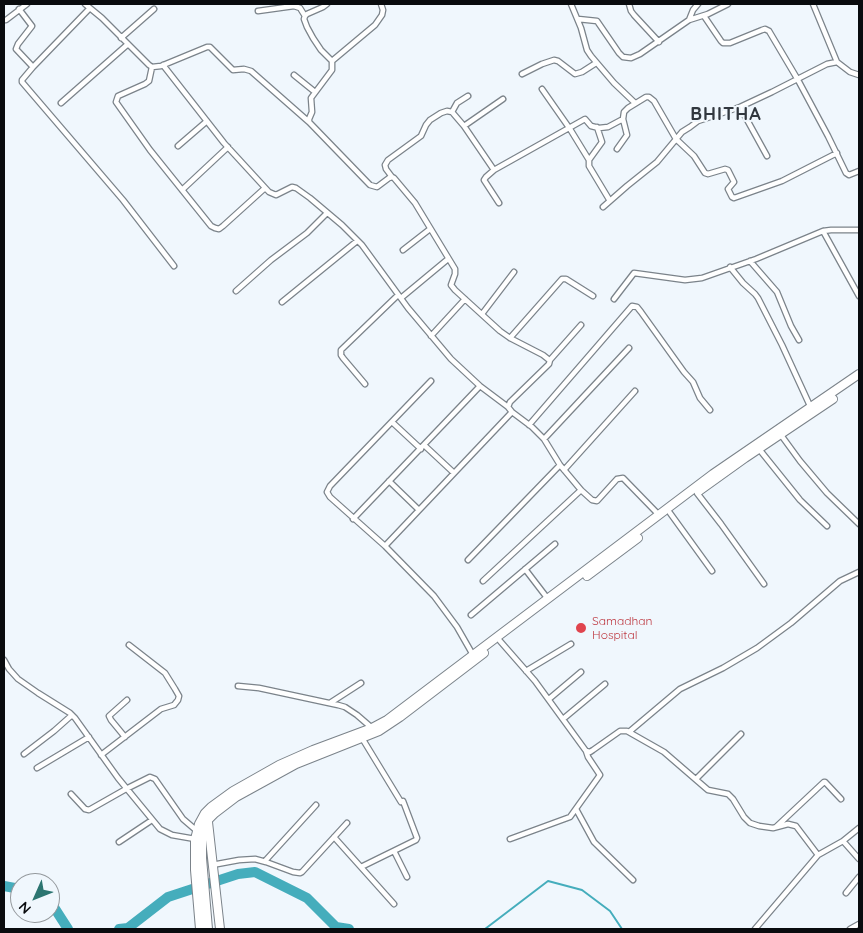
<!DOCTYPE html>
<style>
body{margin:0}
#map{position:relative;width:863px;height:933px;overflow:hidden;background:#f0f7fd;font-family:Quicksand,sans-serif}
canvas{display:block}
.frame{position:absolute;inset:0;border:5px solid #090b0e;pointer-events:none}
.north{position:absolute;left:10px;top:873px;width:50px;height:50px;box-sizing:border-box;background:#f0f7fd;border:1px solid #94999d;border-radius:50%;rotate:226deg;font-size:14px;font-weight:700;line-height:20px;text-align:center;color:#090b0e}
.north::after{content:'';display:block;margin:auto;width:18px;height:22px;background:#2c7571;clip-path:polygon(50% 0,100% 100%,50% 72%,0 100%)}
</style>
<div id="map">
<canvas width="863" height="933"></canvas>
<div class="frame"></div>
<div class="north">N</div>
</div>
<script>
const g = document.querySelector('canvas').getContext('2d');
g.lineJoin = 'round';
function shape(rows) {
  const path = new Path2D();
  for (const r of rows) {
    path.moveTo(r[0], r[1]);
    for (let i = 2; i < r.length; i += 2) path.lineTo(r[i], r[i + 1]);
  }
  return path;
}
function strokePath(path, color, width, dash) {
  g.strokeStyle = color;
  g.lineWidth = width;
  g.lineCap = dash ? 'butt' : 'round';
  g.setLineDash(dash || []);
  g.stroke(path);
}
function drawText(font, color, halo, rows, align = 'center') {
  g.font = font + ' Quicksand,sans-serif';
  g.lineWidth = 4;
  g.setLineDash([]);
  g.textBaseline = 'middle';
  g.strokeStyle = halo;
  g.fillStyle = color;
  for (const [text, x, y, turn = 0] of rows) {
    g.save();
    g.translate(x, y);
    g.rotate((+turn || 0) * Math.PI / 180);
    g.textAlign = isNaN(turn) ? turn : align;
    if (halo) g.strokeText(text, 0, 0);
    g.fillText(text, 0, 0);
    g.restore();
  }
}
strokePath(shape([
 [485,929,548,881,582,890,610,911,622,929]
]), '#45adbc', 2);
strokePath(shape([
 [4,886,20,889],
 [50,901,68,929],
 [119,929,128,928,168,897,238,874,255,872,307,898,336,927,349,929]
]), '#45adbc', 10);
const street = shape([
 [85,4,102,18,149,65,152,67,161,66,207,47,210,47,233,70,244,69,251,71,309,122],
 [327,4,323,7,307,14,305,16,304,19,307,27,313,38,321,50,332,61],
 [381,4,383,10,382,15,375,25,332,61,332,70,311,98,312,112,309,119,309,122,370,185,377,187,389,178,392,177,394,178,415,203,455,269,455,274,451,285,455,290,500,331,510,338,543,355,548,359,550,360,549,364,510,402,508,407,512,412,532,427,544,439,560,465,581,490,592,500,597,501,617,479,623,478,659,515],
 [571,4,581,28,587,50,591,56,614,83,635,103],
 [629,4,631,11,634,15,659,42],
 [813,4,837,62],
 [90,8,33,67,22,80,22,82,123,200,174,266],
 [19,9,32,26,18,44,16,49,33,67],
 [258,11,294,6,300,8,305,16],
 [704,16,721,41,723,43,730,43,762,30,765,29,769,31,798,80,828,136,846,173,849,175,859,171],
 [578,19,597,21,619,53,623,57,631,58,640,54,689,20,708,14,728,4],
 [4,20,6,20,27,4],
 [689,20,693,10,698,4],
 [121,38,154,9],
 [837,62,850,72,859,75],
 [163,65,224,143,269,192,276,195,292,187,296,188,310,198,342,225,362,245,408,308,451,359,480,386,508,407],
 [152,67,149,81,145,84,118,96,116,102,150,150,211,226,215,228,219,229,223,226,265,188],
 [522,74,542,64,554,60,558,61,575,74,582,72,596,63],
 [294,75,315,92],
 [542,89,570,129,589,160],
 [61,103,128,44],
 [740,107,767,156],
 [452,112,457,103,468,96],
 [464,126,503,99],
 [597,127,602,142,589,160,589,166,610,201],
 [178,146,207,121],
 [617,149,627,135,623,119,624,112,628,108,646,97,649,97,654,101,676,139,694,156,705,173,708,174,725,169,728,170,734,182,728,189,732,197,734,198,782,181,837,153],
 [392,177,386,169,385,165,388,160,421,136,426,125,430,120,441,113,447,111,452,112,464,126,494,170],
 [182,190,228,147],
 [499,203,484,180,486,177,494,170,585,119,591,126,599,128,608,127,623,119],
 [603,207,627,186,657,162,682,132,690,127,698,121,740,107,772,92,827,64,837,62],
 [823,231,859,296],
 [403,250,430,229],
 [750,261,777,292,791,326,799,340],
 [730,267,743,283,755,294,758,298,782,345,811,408],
 [236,291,271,260,307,233,327,213],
 [401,298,448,259],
 [614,299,634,273,685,280,702,278,756,259,823,231,831,230,859,230],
 [282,302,357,241],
 [482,314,514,272],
 [431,336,465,299],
 [510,338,562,279,566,279,593,296],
 [550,360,581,325],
 [431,381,330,486,327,492,330,497,385,546,434,596,457,627,473,655],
 [365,384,343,358,341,355,341,350,398,295],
 [392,422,421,449],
 [529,425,632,306,637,307,641,312,684,372,693,382,700,398,710,410],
 [781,435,800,461,827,493,859,524],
 [544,439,629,348],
 [424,445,454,473],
 [759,449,800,500,827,526],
 [564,470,635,391],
 [389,481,419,510],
 [697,493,721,524,764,584],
 [670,513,712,571],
 [353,519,480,386],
 [385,546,512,412],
 [468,560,560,465],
 [525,569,548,599],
 [483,581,581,490],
 [471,615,555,544],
 [500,641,535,681,586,751,590,752,593,750,620,731,627,731,664,752,708,790,728,794,733,799,744,817,750,823,759,826,773,828,788,824,796,826,818,855,843,841,859,859],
 [4,660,9,669,18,679,38,693,70,713,75,718,118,778,160,829,172,835,195,839],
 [526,671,571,644],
 [238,686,259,688,338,705,345,707,357,715,372,728],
 [549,699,581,672],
 [330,703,361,683],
 [563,719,605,684],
 [629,732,680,689,723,668,757,648,791,623,840,581,859,572],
 [125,737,111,720,109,716,127,700],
 [362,738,401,802],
 [24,754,54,731,72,715],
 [101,755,161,709,174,705,178,700,179,696,175,689,165,673,129,645],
 [37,768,89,737],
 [696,779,741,734],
 [71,794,85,809,89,810,126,789,150,777,155,779,183,819,197,831],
 [576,809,594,842,633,880],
 [776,827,824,782,825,782,841,799],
 [334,837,394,904],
 [510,839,570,817,600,775,588,757,586,751],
 [843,841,859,828],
 [119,842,152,820],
 [394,851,407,877],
 [265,861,316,805],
 [212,865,239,860,255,859,266,862,293,872,300,873,302,872,347,823],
 [361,867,416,840,417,838,403,801],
 [846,893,859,877],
 [755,929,818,855],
 [850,929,859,924]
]);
const primary = shape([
 [699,491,745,458,833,399],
 [587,576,638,538],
 [208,822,220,929],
 [200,929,195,870,195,839,199,824,205,813,211,807,233,791,279,765,313,750,372,728,387,720,713,474,859,374],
 [208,929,202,858,202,840,205,826,208,820,215,813,236,797,296,764,379,731,400,717,484,653]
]);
strokePath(street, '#7b838a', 7);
strokePath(primary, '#7b838a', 10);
strokePath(street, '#fff', 4.5);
strokePath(primary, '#fff', 8);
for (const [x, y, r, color] of [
 [581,628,6,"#e0444e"]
]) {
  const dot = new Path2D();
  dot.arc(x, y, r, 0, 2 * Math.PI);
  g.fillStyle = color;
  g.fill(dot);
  strokePath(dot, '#f0f7fd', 2);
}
drawText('12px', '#be3a42', '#f0f7fd', [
 ["Samadhan",592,621],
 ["Hospital",592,635]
], 'left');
g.letterSpacing = '1px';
drawText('bold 18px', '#31373e', '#f0f7fd', [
 ["BHITHA",726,115]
]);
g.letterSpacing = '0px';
</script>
